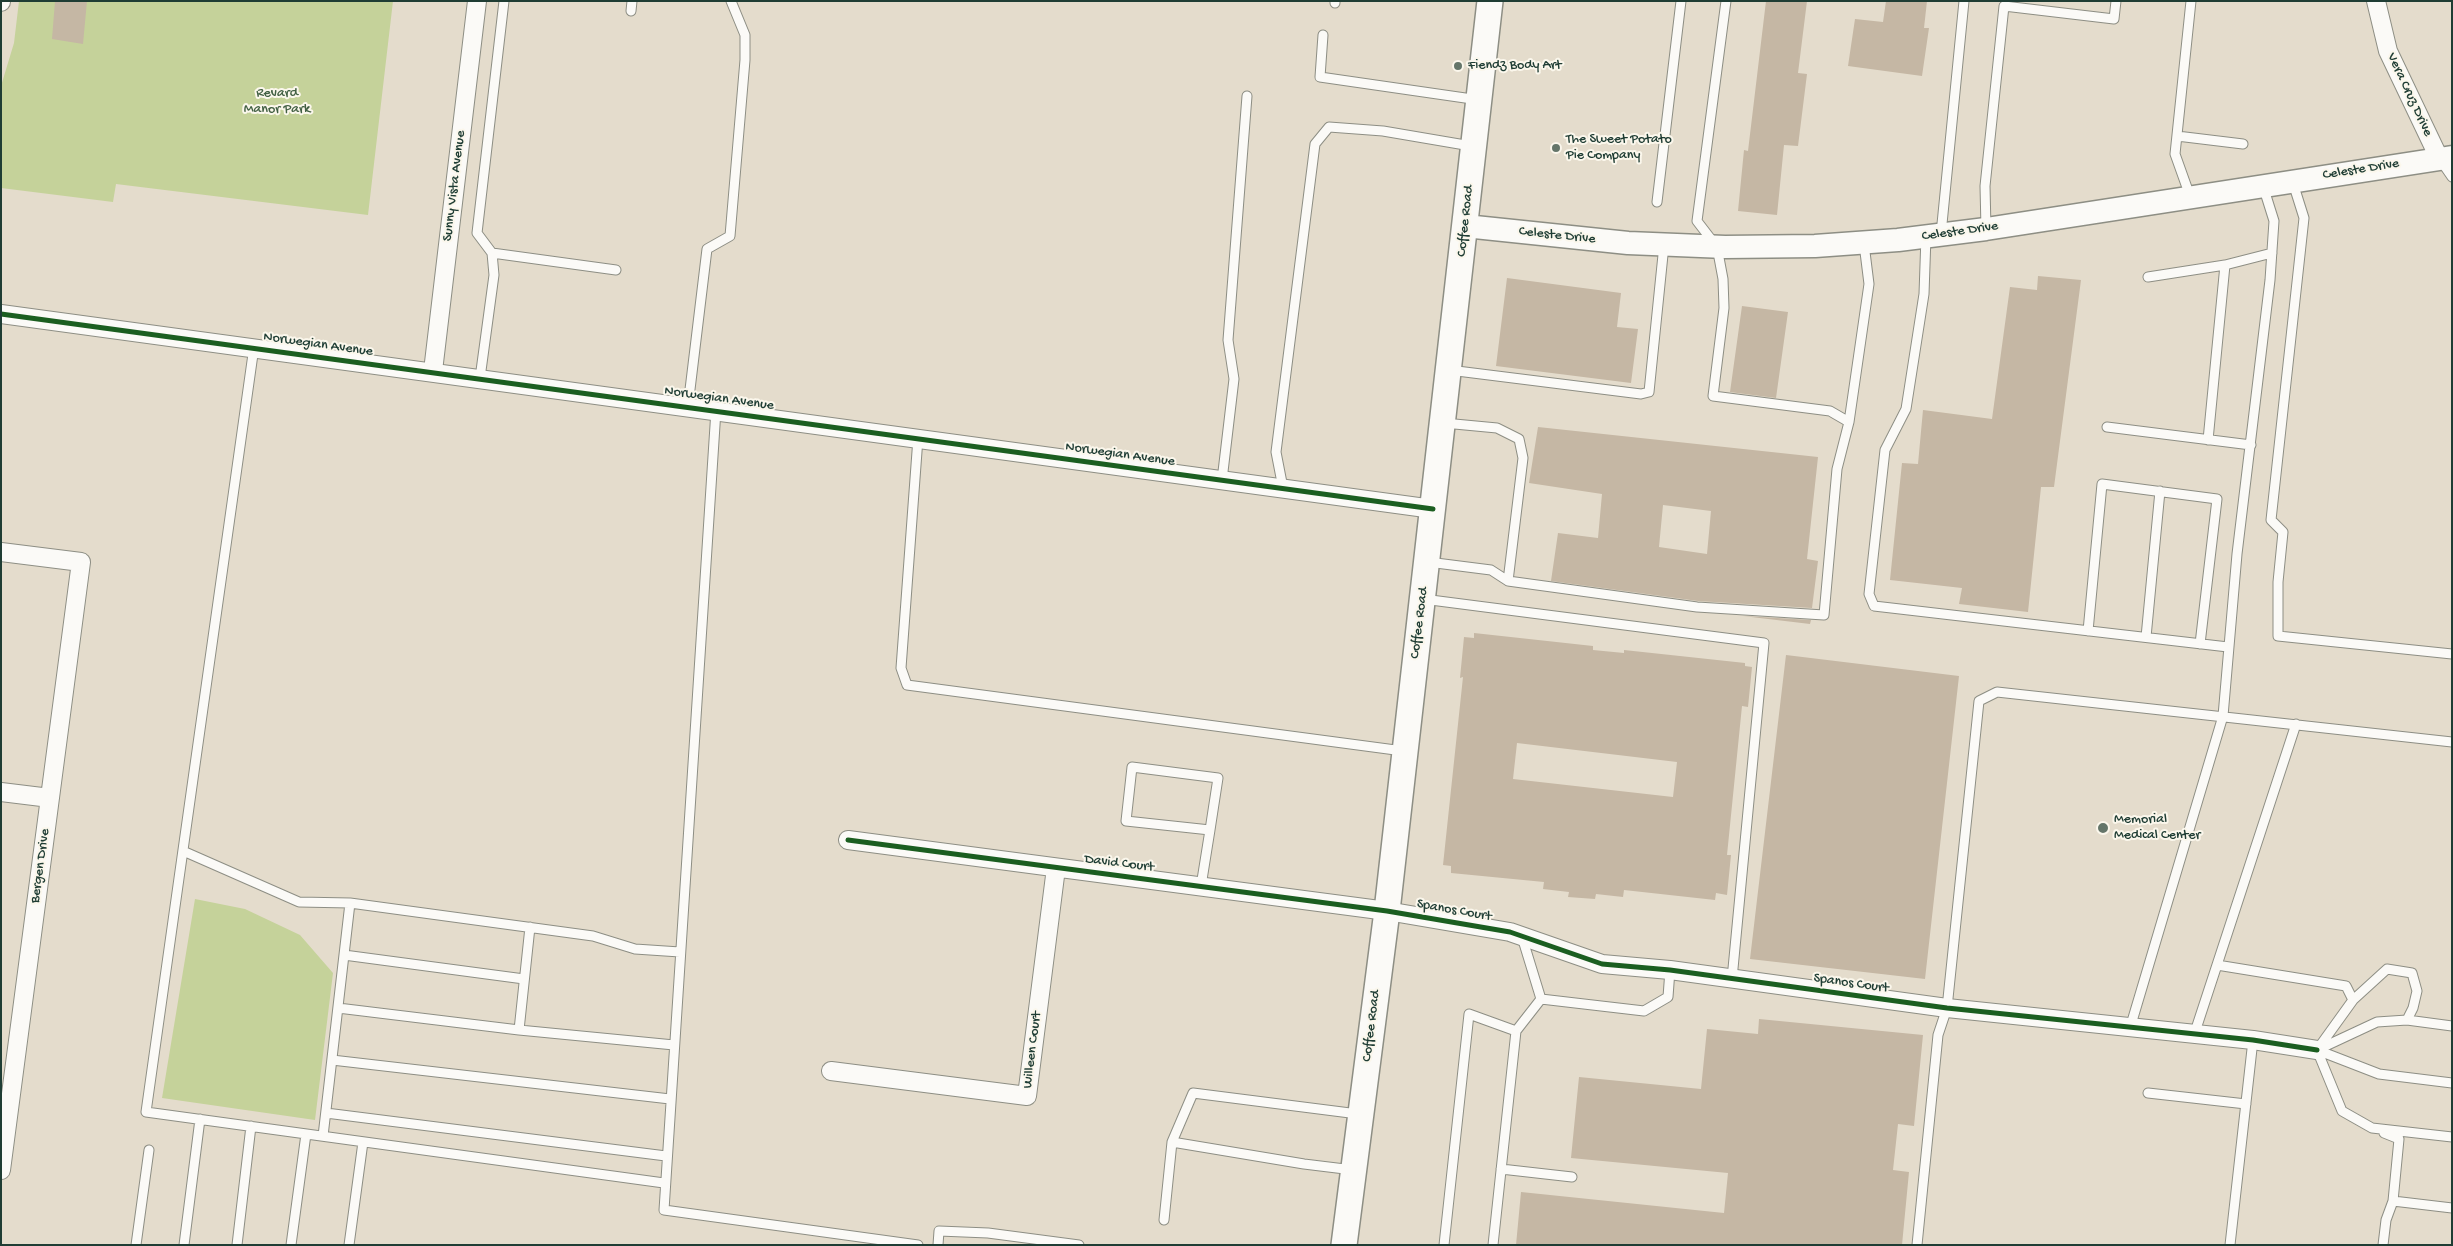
<!DOCTYPE html>
<style>
body{margin:0}
#map{position:relative;width:2453px;height:1246px;overflow:hidden;background:#e4dccc;font-family:"Gochi Hand",sans-serif}
canvas{display:block}
.frame{position:absolute;inset:0;border:2px solid #1f3d34;pointer-events:none}
</style>
<div id="map">
<canvas width="2453" height="1246"></canvas>
<div class="frame"></div>
</div>
<script>
const g = document.querySelector('canvas').getContext('2d');
g.lineJoin = 'round';
function paint(path, color) {
  g.fillStyle = color;
  g.fill(path, 'evenodd');
}
function shape(rows) {
  const path = new Path2D();
  for (const r of rows) {
    path.moveTo(r[0], r[1]);
    for (let i = 2; i < r.length; i += 2) path.lineTo(r[i], r[i + 1]);
  }
  return path;
}
function strokePath(path, color, width, dash) {
  g.strokeStyle = color;
  g.lineWidth = width;
  g.lineCap = dash ? 'butt' : 'round';
  g.setLineDash(dash || []);
  g.stroke(path);
}
function drawText(font, color, halo, rows, align = 'center') {
  g.font = font + ' "Gochi Hand",sans-serif';
  g.lineWidth = 4;
  g.setLineDash([]);
  g.textBaseline = 'middle';
  g.strokeStyle = halo;
  g.fillStyle = color;
  for (const [text, x, y, turn = 0] of rows) {
    g.save();
    g.translate(x, y);
    g.rotate((+turn || 0) * Math.PI / 180);
    g.textAlign = isNaN(turn) ? turn : align;
    if (halo) g.strokeText(text, 0, 0);
    g.fillText(text, 0, 0);
    g.restore();
  }
}
paint(shape([
 [19,1,393,1,368,215,116,184,113,202,1,188,1,86,14,43],
 [195,899,245,909,300,935,333,973,315,1120,162,1098]
]), '#c5d29a');
paint(shape([
 [55,1,87,1,83,44,52,39],
 [1766,1,1807,1,1798,73,1807,74,1798,146,1784,145,1777,215,1738,211,1744,150,1748,151],
 [1886,1,1927,1,1924,28,1929,28,1922,76,1848,66,1855,19,1883,22],
 [2038,276,2081,280,2054,487,2041,487,2028,612,1959,604,1962,588,1890,580,1902,463,1918,464,1923,410,1992,419,2010,287,2037,290],
 [1507,278,1621,293,1617,327,1638,329,1631,383,1496,366],
 [1742,306,1788,312,1776,398,1730,392],
 [1538,427,1818,457,1807,559,1818,561,1812,608,1698,601,1551,581,1558,533,1598,538,1602,494,1529,483],
 [1663,505,1711,511,1707,554,1659,547],
 [1743,616,1811,620,1810,624],
 [1474,633,1593,646,1593,650,1624,653,1624,650,1745,663,1745,666,1752,667,1748,707,1742,706,1727,855,1731,855,1727,895,1716,893,1715,900,1624,890,1623,897,1596,894,1595,899,1568,897,1569,892,1543,889,1544,882,1451,873,1451,866,1443,865,1463,677,1460,678,1464,637,1474,638],
 [1517,743,1677,762,1673,797,1513,779],
 [1786,655,1959,676,1925,979,1750,959],
 [1759,1019,1923,1035,1914,1126,1898,1124,1893,1170,1909,1172,1902,1245,1516,1245,1521,1192,1724,1213,1728,1173,1571,1158,1579,1077,1701,1089,1707,1029,1758,1034]
]), '#c5b7a4');
const service = shape([
 [1726,1,1697,221,1717,247,1723,279,1724,308,1713,396,1830,411,1849,422],
 [1335,3,1335,1],
 [631,11,632,1],
 [1323,35,1320,77,1479,100],
 [2177,136,2243,144],
 [2441,161,2452,177],
 [2293,183,2304,218,2271,520,2283,532,2278,582,2278,636,2452,654],
 [2190,196,2175,154,2191,1],
 [1657,202,1681,1],
 [1986,229,1985,186,2004,6,2114,19,2116,1],
 [1941,234,1964,1],
 [1926,236,1924,294,1906,409,1885,450,1869,594,1874,606,2228,647],
 [492,253,616,270],
 [2148,277,2225,265,2272,253],
 [254,347,146,1112,664,1183],
 [1449,370,1641,394,1649,392,1664,245],
 [480,378,494,275,492,253,477,233,504,1],
 [688,406,707,249,730,236,745,60,745,35,731,1],
 [716,410,664,1210,918,1245],
 [2107,427,2251,445],
 [918,438,901,668,907,685,1403,751],
 [2208,440,2225,265],
 [1222,480,1234,379,1228,340,1247,96],
 [1283,488,1276,452,1315,144,1329,127,1383,131,1471,146],
 [1428,562,1491,570,1508,581,1523,458,1519,439,1497,428,1444,423],
 [1508,581,1697,607,1824,615,1837,469,1849,422,1869,284,1864,244],
 [1423,599,1764,643,1732,979],
 [2088,631,2102,484,2217,499,2200,644],
 [2146,637,2160,491],
 [183,851,299,902,350,903,593,936,635,949,680,952],
 [1201,886,1210,830,1218,778,1132,767,1126,821,1210,830],
 [1522,937,1541,999],
 [344,955,524,979],
 [2217,965,2346,986,2353,1000],
 [1541,999,1644,1011,1668,997,1670,970],
 [338,1008,519,1030,674,1045],
 [2407,1020,2413,1008,2417,991,2412,973,2387,969,2353,1000,2317,1050,2377,1022,2407,1020,2452,1026],
 [2130,1028,2223,716,2237,554,2270,280,2274,221,2263,186],
 [519,1030,530,927],
 [2194,1035,2296,724],
 [2317,1050,2342,1111,2372,1128,2452,1137],
 [2317,1050,2379,1074,2452,1083],
 [332,1060,670,1099],
 [2148,1093,2246,1104],
 [326,1113,666,1156],
 [323,1136,350,903],
 [1172,1142,1304,1164,1353,1170],
 [1501,1169,1572,1177],
 [2393,1201,2452,1208],
 [1164,1220,1172,1142,1193,1093,1358,1114],
 [136,1245,149,1150],
 [184,1245,200,1119],
 [237,1245,251,1126],
 [291,1245,306,1134],
 [349,1245,363,1142],
 [938,1245,939,1231,988,1233,1079,1245],
 [1444,1245,1469,1014,1516,1031],
 [1493,1245,1516,1031,1541,999],
 [1917,1245,1938,1035,1947,1008,1979,701,1997,692,2452,742],
 [2230,1245,2253,1040],
 [2383,1245,2386,1220,2393,1201,2399,1139,2384,1133]
]);
const minor = shape([
 [2376,1,2388,51,2439,158],
 [1,2,1,1],
 [1,314,1433,509],
 [433,371,477,1],
 [1,552,81,562,1,1170],
 [1,792,50,798],
 [848,840,1387,911,1510,932,1602,964,1670,970,1947,1008,2253,1040,2317,1050],
 [831,1071,1027,1096,1056,868]
]);
const tertiary = shape([
 [1465,226,1628,243,1725,247,1815,246,1898,240,1986,229,2452,157]
]);
const secondary = shape([
 [1344,1245,1387,911,1490,1]
]);
strokePath(service, '#8d8e84', 11);
strokePath(minor, '#8d8e84', 20);
strokePath(tertiary, '#8d8e84', 25);
strokePath(secondary, '#8d8e84', 28);
strokePath(service, '#fbfaf7', 9);
strokePath(minor, '#fbfaf7', 18);
strokePath(tertiary, '#fbfaf7', 22);
strokePath(secondary, '#fbfaf7', 25);
strokePath(shape([
 [1,314,1433,509],
 [848,840,1387,911,1510,932,1602,964,1670,970,1947,1008,2253,1040,2317,1050]
]), '#1b5e20', 5);
for (const [x, y, r, color] of [
 [1458,66,5,"#647569"],
 [1556,148,5,"#647569"],
 [2103,828,6,"#647569"]
]) {
  const dot = new Path2D();
  dot.arc(x, y, r, 0, 2 * Math.PI);
  g.fillStyle = color;
  g.fill(dot);
  strokePath(dot, '#fbf7ec', 2);
}
drawText('14px', '#1f3d34', '#fbf7ec', [
 ["Fiendz Body Art",1468,66],
 ["The Sweet Potato",1566,140],
 ["Pie Company",1566,156],
 ["Memorial",2114,820],
 ["Medical Center",2114,836]
], 'left');
drawText('14px', '#426043', '#fbf7ec', [
 ["Revard",277,94],
 ["Manor Park",277,110]
]);
drawText('14px', '#1f3d34', '#fbf7ec', [
 ["Vera Cruz Drive",2409,95,65],
 ["Celeste Drive",2361,170,-9],
 ["Sunny Vista Avenue",455,186,-83],
 ["Coffee Road",1466,221,-84],
 ["Celeste Drive",1960,232,-8],
 ["Celeste Drive",1557,236,6],
 ["Norwegian Avenue",318,345,8],
 ["Norwegian Avenue",719,399,8],
 ["Norwegian Avenue",1120,455,8],
 ["Coffee Road",1420,623,-83],
 ["David Court",1119,864,7],
 ["Bergen Drive",41,866,-82],
 ["Spanos Court",1454,911,10],
 ["Spanos Court",1851,984,8],
 ["Coffee Road",1372,1026,-83],
 ["Willeen Court",1033,1050,-83]
]);
</script>
